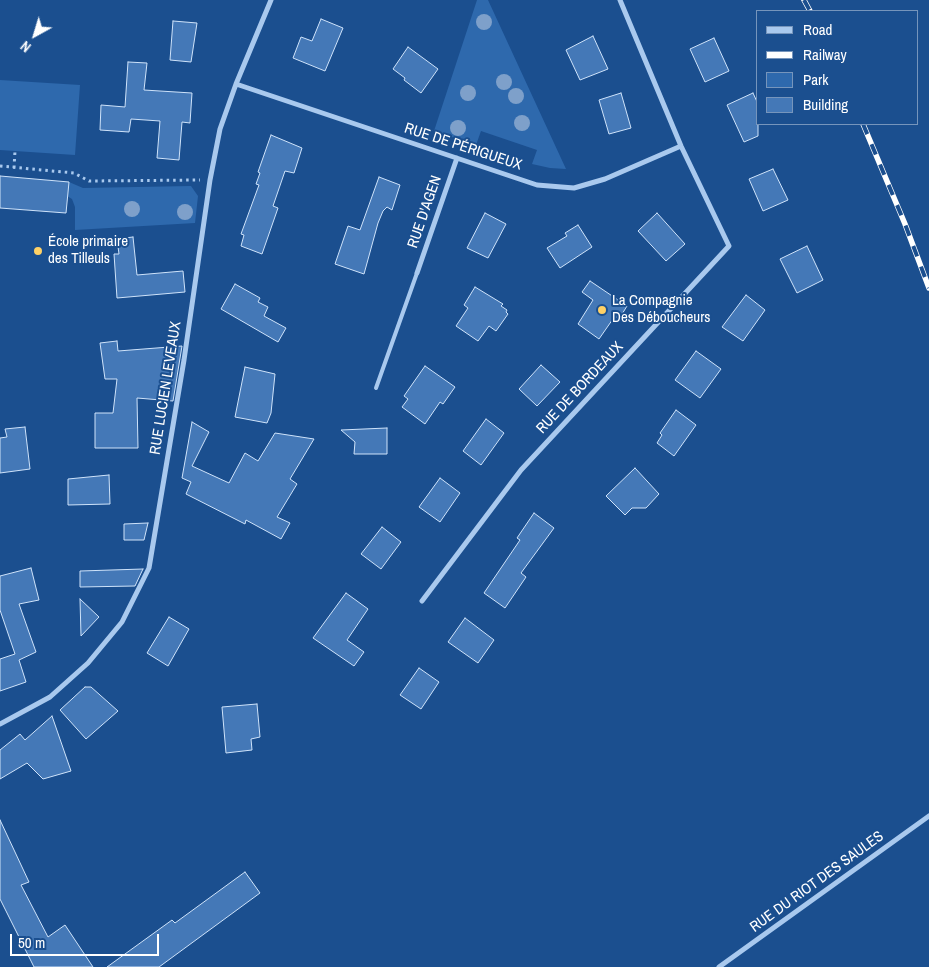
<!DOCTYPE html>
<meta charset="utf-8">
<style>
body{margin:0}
#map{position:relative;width:929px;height:967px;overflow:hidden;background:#1b4f8f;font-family:"Archivo Narrow",sans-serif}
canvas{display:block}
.legend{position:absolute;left:756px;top:10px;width:162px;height:115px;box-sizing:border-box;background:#1b4f8f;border:1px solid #7695bc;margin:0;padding:6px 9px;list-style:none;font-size:15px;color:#fff}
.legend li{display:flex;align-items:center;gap:10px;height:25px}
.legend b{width:25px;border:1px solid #7695bc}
.north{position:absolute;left:10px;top:10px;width:50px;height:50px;-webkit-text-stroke:4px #1b4f8f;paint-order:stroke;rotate:219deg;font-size:14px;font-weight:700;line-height:20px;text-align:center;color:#fff}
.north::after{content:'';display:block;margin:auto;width:18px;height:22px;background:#fff;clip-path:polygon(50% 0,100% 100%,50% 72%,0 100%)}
.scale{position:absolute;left:10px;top:934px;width:149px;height:22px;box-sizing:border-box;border:2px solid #fff;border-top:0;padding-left:6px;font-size:15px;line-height:18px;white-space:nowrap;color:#fff;-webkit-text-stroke:4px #1b4f8f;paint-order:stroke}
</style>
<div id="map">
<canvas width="929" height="967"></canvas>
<ul class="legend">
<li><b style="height:6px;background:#a9c9ee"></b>Road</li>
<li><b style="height:6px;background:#fff"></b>Railway</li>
<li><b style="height:14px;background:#2e69ad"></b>Park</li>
<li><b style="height:14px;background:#4478b7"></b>Building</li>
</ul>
<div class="north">N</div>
<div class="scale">50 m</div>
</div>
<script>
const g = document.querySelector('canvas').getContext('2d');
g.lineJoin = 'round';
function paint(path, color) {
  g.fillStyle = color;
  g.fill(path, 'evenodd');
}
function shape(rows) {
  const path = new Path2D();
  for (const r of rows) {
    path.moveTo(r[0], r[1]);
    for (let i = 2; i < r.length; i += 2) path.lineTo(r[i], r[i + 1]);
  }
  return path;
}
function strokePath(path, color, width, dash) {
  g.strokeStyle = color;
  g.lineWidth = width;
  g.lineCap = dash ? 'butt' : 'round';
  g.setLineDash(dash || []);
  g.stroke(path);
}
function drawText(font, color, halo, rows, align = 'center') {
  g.font = font + ' "Archivo Narrow",sans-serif';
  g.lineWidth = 4;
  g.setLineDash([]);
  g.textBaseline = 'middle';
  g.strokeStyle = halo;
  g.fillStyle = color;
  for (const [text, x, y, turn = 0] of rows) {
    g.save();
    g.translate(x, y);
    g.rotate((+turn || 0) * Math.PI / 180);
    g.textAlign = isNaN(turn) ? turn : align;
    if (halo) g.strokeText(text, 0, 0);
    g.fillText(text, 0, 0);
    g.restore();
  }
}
paint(shape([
 [477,0,488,0,566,169,550,168,532,164,537,150,481,131,476,145,434,131],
 [0,80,80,85,75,155,0,150],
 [69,182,83,188,191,186,198,196,195,223,75,230,75,207,72,199,67,196]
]), '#2e69ad');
const building = shape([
 [321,19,343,28,325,71,293,58,301,37,312,41,321,19],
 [173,21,197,23,191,62,170,60,173,21],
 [593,36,608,69,580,80,566,50,593,36],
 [714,38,729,71,705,82,690,49,714,38],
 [408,47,438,69,421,93,404,80,405,78,393,69,408,47],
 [128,62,147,63,144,90,192,93,190,123,182,122,179,160,157,158,160,121,131,119,129,132,100,130,101,105,125,107,128,62],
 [621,93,631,128,609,134,599,100,621,93],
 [753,93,758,104,758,136,744,142,727,105,753,93],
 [271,135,302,148,294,173,285,171,273,206,278,208,262,254,241,246,244,235,241,234,259,185,256,184,260,173,258,172,271,135],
 [773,169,788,200,763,211,749,179,773,169],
 [0,176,69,182,66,213,0,208,0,176],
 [379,177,400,185,392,210,387,207,383,211,378,223,364,274,335,264,348,226,360,230,379,177],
 [485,213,506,224,488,258,467,248,485,213],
 [657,213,685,244,666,261,638,231,657,213],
 [578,225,592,247,560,268,547,248,567,236,565,233,578,225],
 [133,237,137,275,183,271,185,292,117,298,114,254,119,254,117,239,133,237],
 [807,246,823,280,797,293,780,259,807,246],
 [590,281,627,306,619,319,615,316,599,339,578,324,593,300,582,292,590,281],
 [235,284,260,298,258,302,268,307,264,316,286,328,278,342,221,309,235,284],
 [475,287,503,304,501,306,507,310,506,312,508,314,496,331,489,326,478,341,456,326,468,308,464,305,475,287],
 [746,295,765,310,743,341,722,327,746,295],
 [117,341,118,351,182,346,173,401,137,398,138,448,95,448,95,413,113,413,117,379,105,379,100,343,117,341],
 [696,351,721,369,700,398,675,380,696,351],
 [541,365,560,382,537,406,519,389,541,365],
 [425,366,455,387,443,404,440,402,425,424,402,407,408,399,404,396,425,366],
 [245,367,275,374,271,413,267,423,235,417,245,367],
 [676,410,696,425,674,456,657,443,662,435,660,433,676,410],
 [486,419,504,433,481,465,463,451,486,419],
 [192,422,209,432,192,466,229,483,245,453,258,461,275,433,314,439,290,479,297,484,277,517,290,523,281,539,246,520,245,524,186,494,191,482,182,478,192,422],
 [25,427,30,469,0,473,0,438,7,437,5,429,25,427],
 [387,428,387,454,354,454,355,442,341,430,387,428],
 [635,468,659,494,646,508,632,508,625,515,606,496,635,468],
 [109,475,110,504,68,505,68,479,109,475],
 [440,478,460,493,440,522,419,507,440,478],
 [534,513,554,528,521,573,526,577,505,608,484,593,520,540,517,538,534,513],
 [148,523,144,540,124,540,124,524,148,523],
 [382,527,401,542,381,569,361,554,382,527],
 [31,568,39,600,19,604,36,652,19,660,26,682,0,691,0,659,15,654,0,610,0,576,31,568],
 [143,569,135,586,80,587,80,571,143,569],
 [346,593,368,609,347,640,364,652,354,666,313,638,346,593],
 [80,599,99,617,81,636,80,599],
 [169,617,189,629,168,666,147,653,169,617],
 [465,618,494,640,478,663,448,642,465,618],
 [419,668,439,682,421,709,400,695,419,668],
 [85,687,91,687,118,711,86,739,60,710,85,687],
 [257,704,260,737,251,739,252,750,226,753,222,707,257,704],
 [52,716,71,771,43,779,27,763,0,779,0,750,20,734,25,740,52,716],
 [0,820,29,882,21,885,48,937,65,925,93,967,34,967,0,899,0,820],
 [245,872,260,893,159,967,107,967,172,920,175,923,245,872]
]);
paint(building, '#4478b7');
strokePath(building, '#cfe3fa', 1);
strokePath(shape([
 [0,166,74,173,89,181,200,180],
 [14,168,15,151]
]), '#a9c9ee', 3, [2.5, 4]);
strokePath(shape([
 [376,388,417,273]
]), '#a9c9ee', 4);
strokePath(shape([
 [236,84,537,185,574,188,605,179,681,146],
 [417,273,457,158],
 [422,601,521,470,729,246,681,146,620,0],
 [0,724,50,697,88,663,122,622,149,568,184,360,210,180,220,129,236,84,271,0],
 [719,967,929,816]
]), '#a9c9ee', 5);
const rail = shape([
 [804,0,810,11],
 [863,124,905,224,929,288]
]);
strokePath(rail, '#fff', 5.5);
strokePath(rail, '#1b4f8f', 4, [11]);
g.fillStyle = '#7ea0ca';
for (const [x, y] of [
 [484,22],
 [504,82],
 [468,93],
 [516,96],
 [522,123],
 [458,128],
 [132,209],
 [185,212]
]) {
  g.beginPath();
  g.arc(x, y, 8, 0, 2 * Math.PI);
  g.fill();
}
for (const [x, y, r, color] of [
 [38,251,5,"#ffd166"],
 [602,310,5,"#ffd166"]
]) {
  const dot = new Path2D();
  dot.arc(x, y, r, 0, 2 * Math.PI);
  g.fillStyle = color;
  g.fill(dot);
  strokePath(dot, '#1b4f8f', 2);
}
drawText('15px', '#fff', '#1b4f8f', [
 ["RUE DE PÉRIGUEUX",463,147,18],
 ["RUE D'AGEN",425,212,-71],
 ["RUE LUCIEN LEVEAUX",166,388,-81],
 ["RUE DE BORDEAUX",580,388,-47],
 ["RUE DU RIOT DES SAULES",817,882,-36]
]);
drawText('15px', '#fff', '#1b4f8f', [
 ["École primaire",48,242],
 ["des Tilleuls",48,259],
 ["La Compagnie",612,301],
 ["Des Déboucheurs",612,318]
], 'left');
</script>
